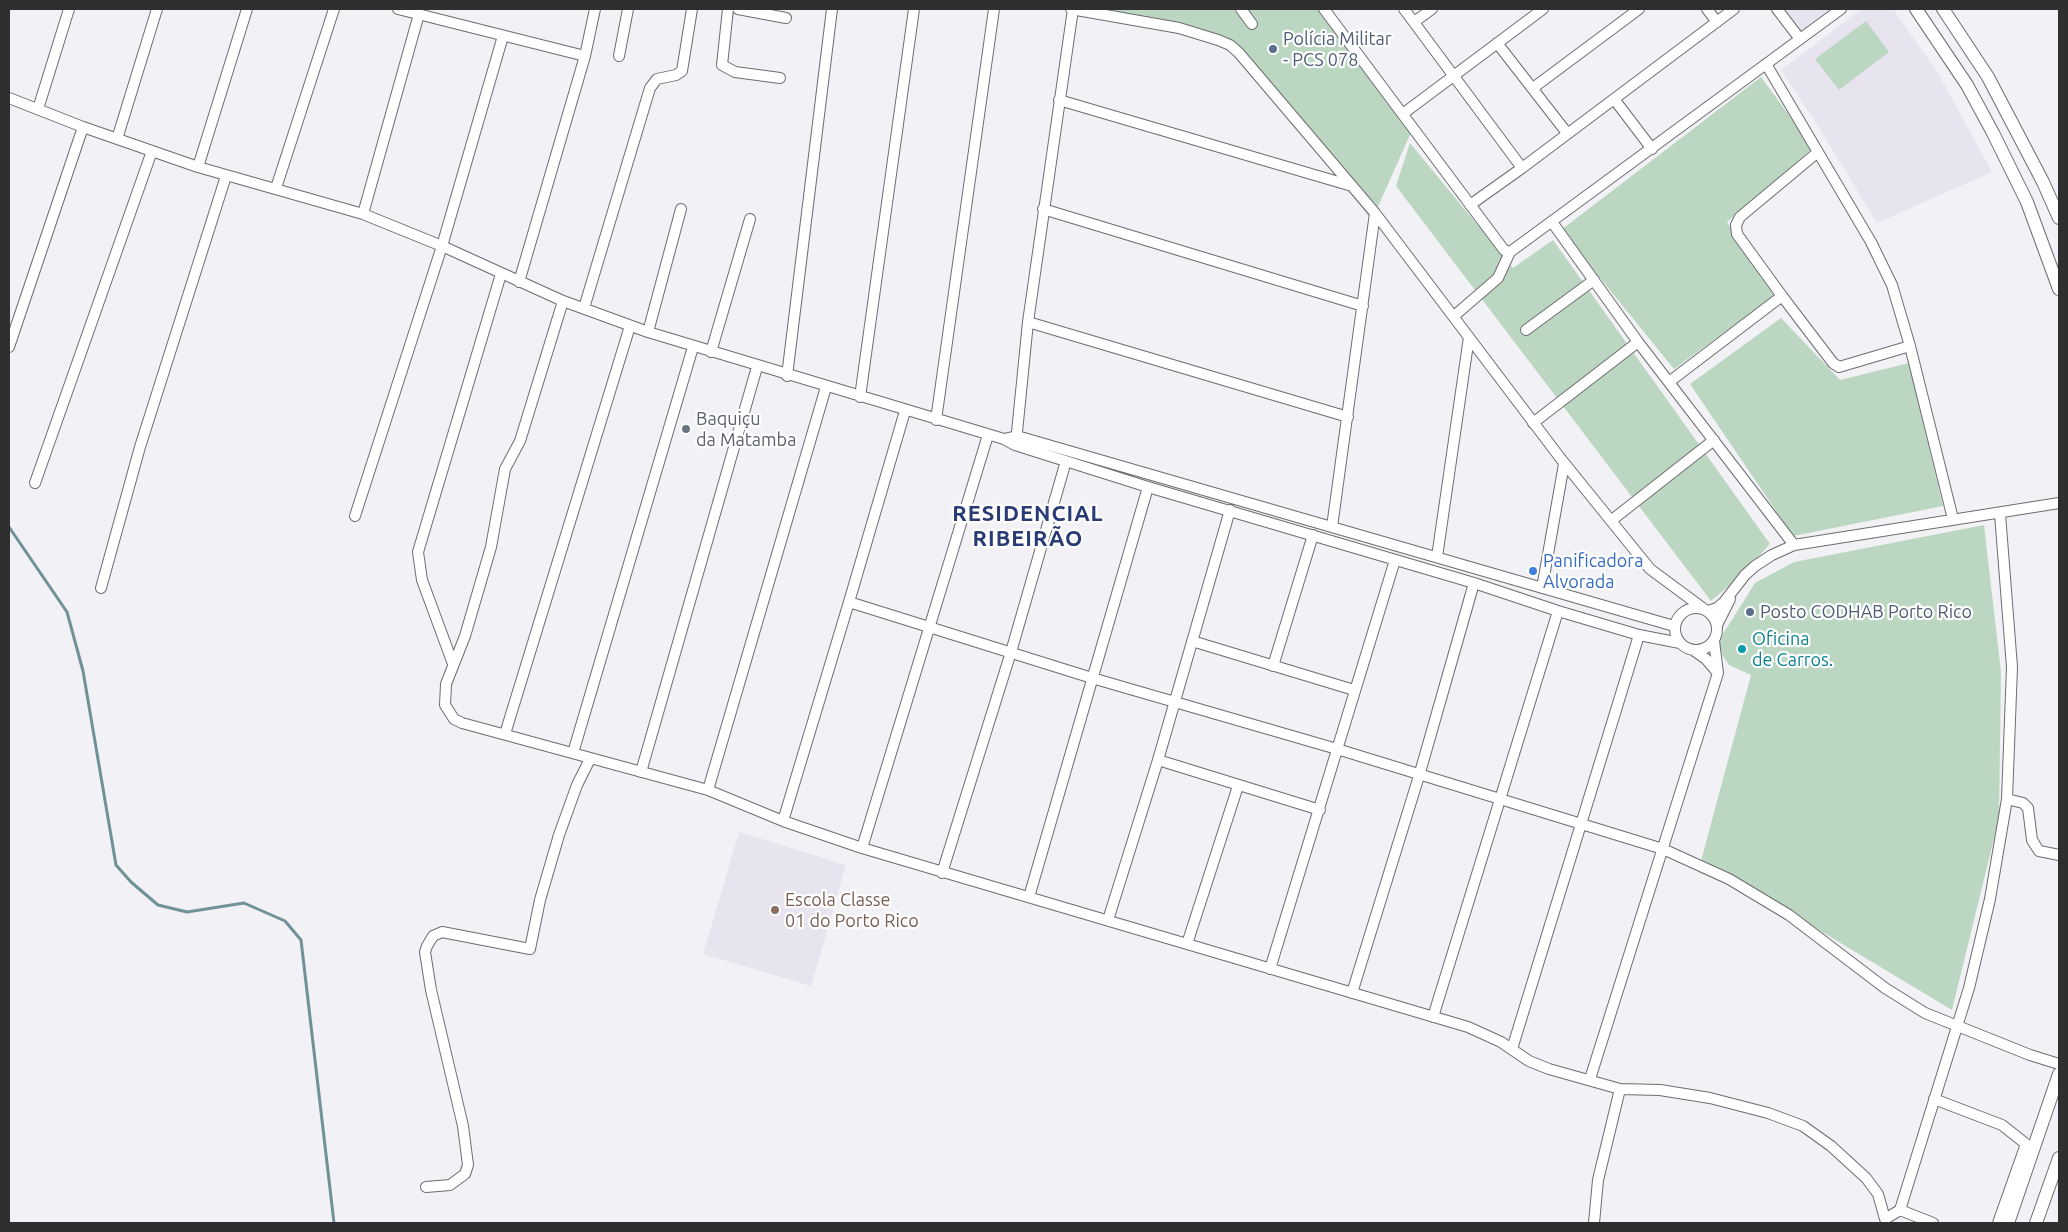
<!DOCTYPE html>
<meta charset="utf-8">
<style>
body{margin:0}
#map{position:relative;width:2068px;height:1232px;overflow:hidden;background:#f2f1f5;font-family:Ubuntu,sans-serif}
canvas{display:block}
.frame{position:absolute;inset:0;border:10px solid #2f2f30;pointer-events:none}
</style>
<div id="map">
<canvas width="2068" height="1232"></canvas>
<div class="frame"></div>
</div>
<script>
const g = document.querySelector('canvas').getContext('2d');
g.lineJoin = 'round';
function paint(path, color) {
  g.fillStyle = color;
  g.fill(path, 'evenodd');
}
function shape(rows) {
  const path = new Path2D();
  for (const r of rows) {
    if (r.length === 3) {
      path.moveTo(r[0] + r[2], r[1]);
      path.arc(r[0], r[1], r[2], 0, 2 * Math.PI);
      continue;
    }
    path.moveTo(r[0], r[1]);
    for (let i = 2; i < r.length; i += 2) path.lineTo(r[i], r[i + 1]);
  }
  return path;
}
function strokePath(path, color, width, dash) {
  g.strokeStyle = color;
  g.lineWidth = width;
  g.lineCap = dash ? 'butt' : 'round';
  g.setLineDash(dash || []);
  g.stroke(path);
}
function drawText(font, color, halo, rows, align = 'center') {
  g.font = font + ' Ubuntu,sans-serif';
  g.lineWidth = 4.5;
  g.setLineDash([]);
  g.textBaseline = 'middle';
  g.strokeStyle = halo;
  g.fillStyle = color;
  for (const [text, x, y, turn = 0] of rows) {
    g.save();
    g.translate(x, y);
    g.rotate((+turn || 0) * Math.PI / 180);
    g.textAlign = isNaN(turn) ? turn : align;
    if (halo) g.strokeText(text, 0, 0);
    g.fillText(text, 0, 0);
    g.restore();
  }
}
paint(shape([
 [1777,9,1841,9,1800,39],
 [1862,9,1893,9,1938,73,1992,172,1877,223,1815,121,1781,70],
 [739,832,846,865,811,986,703,954]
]), '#e7e4ef');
paint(shape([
 [1073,9,1324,9,1413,128,1372,220,1229,46],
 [1866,21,1889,52,1839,90,1815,59],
 [1761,77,1813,148,1727,222,1774,296,1674,369,1561,230],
 [1410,143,1513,268,1553,240,1770,544,1742,575,1711,601,1396,186],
 [1781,318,1840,380,1909,363,1943,506,1793,536,1690,384],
 [1984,525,2001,672,1999,818,1952,1010,1789,912,1698,872,1751,675,1729,665,1716,645,1755,583,1794,562]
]), '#bcd7c1');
strokePath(shape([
 [9,527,67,612,83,671,116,865,131,882,158,905,187,912,244,903,285,921,301,940,334,1223]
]), '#6f9198', 3);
const minor = shape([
 [398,9,585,56,519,282],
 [728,9,722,65,735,72,780,78],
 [738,9,786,18],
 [1071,9,1179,28,1218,40,1230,45,1239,53,1375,213,1561,459,1650,569,1704,609],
 [1241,9,1252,24],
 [1324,9,1504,250,1510,252],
 [1404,9,1522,168,1470,205],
 [1707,9,1717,22],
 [1777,9,1800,39],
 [1414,22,1432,9],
 [1497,43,1567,133],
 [585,56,595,9],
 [619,56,628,9],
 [1766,64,1871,242,1892,285,1910,346,1953,519],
 [1533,88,1639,9],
 [9,98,83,127,198,167,363,214,442,246,563,301,648,332,1004,439,1015,445,1148,487,1474,583,1558,611,1639,635,1680,643],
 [1614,99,1652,149],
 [1059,100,1352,186],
 [38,109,69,9],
 [1404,113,1543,9],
 [117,139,157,9],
 [1818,152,1740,217,1736,225,1737,234,1782,296,1833,363,1839,367,1910,346],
 [198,167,247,9],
 [1522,168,1734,9],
 [276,188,334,9],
 [1043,209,1363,306],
 [363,214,419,14],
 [1552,222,1638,342,1794,545],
 [563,301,520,441,505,469,491,547,465,636,446,684,445,705,454,719,462,723,708,790,783,821,862,848,1468,1027,1501,1042,1529,1061,1549,1069,1620,1089,1660,1090,1710,1098,1768,1113,1803,1126,1831,1146,1866,1178,1878,1194,1885,1219,1900,1210],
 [584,308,650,88,657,79,676,75,682,71,692,9],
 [1454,316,1498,278,1510,252,1841,9],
 [1028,322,1348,417],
 [1526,330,1594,280],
 [648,332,681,209],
 [9,347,83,127],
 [711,352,750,219],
 [787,376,832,9],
 [1669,382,1782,296],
 [860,397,914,9],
 [936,420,994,9],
 [1533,423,1638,342],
 [1004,439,1017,436,1674,626],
 [1016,442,1028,322,1073,9],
 [35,483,152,151],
 [355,516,442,246,503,36],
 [1612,520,1714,440],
 [1332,527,1375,213],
 [1437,557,1469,337],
 [101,588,140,447,226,176],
 [1542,588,1564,464],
 [849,602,905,411],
 [1696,629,21],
 [1708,611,1717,608,1724,602,1745,575,1755,566,1772,555,1794,545,2059,503],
 [1717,625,1730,599],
 [1192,641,1354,690],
 [1693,650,1706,659,1717,672],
 [453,664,422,580,418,552,501,274],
 [1273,666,1313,535],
 [505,734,630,326],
 [573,753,693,347],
 [1158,760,1320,810],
 [641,772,757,367],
 [708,790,826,387],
 [2007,799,2023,803,2028,808,2032,840,2039,851,2059,855],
 [783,821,849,602,1092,678,1337,749,1663,849,1729,879,1789,915,1885,988,1925,1013,2030,1055,2059,1064],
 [862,848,988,435],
 [942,873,1011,652,1066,461],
 [1029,897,1148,487],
 [1108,920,1158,760,1230,510],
 [1187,944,1238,786],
 [1270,969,1395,560],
 [1352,993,1419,776,1474,583],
 [1433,1017,1558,611],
 [1512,1049,1639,635],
 [1590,1079,1718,673,1714,641],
 [1934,1099,2002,1125,2026,1144,1998,1223],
 [426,1187,450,1185,465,1174,468,1165,463,1126,431,990,425,952,427,946,433,936,442,932,530,949,540,900,559,835,577,785,590,759],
 [1594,1223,1598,1180,1620,1089],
 [1933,1223,1900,1210,1969,988,1990,899,2007,799,2012,667,2000,514]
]);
const major = shape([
 [1916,9,1967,85,1993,133,2027,202,2059,289],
 [1943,9,1988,77,2043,182,2059,218],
 [2008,1223,2059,1074],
 [2036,1223,2059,1158]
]);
strokePath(minor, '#6d6c70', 12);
strokePath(major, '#6d6c70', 14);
strokePath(minor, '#fff', 10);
strokePath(major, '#fff', 12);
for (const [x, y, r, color] of [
 [1273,49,5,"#5c6f8a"],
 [686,429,5,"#6b7280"],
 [1533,571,5,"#3f7fe0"],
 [1750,612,5,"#5c6f8a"],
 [1742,649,5,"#0f9aa8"],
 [775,910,5,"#8d6e63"]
]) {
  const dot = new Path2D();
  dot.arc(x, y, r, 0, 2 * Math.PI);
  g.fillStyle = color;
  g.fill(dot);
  strokePath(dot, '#fff', 2);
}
drawText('18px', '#4e5e75', '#fff', [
 ["Polícia Militar",1283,39],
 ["- PCS 078",1283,60],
 ["Posto CODHAB Porto Rico",1760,612]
], 'left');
drawText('18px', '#5b616d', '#fff', [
 ["Baquiçu",696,419],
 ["da Matamba",696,440]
], 'left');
drawText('18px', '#366cbe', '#fff', [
 ["Panificadora",1543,561],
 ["Alvorada",1543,582]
], 'left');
drawText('18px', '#0d838f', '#fff', [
 ["Oficina",1752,639],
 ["de Carros.",1752,660]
], 'left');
drawText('18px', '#785e54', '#fff', [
 ["Escola Classe",785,900],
 ["01 do Porto Rico",785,921]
], 'left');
g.letterSpacing = '1px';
drawText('bold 22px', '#293b74', '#fff', [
 ["RESIDENCIAL",1028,514],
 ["RIBEIRÃO",1028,539]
]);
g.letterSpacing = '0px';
</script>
